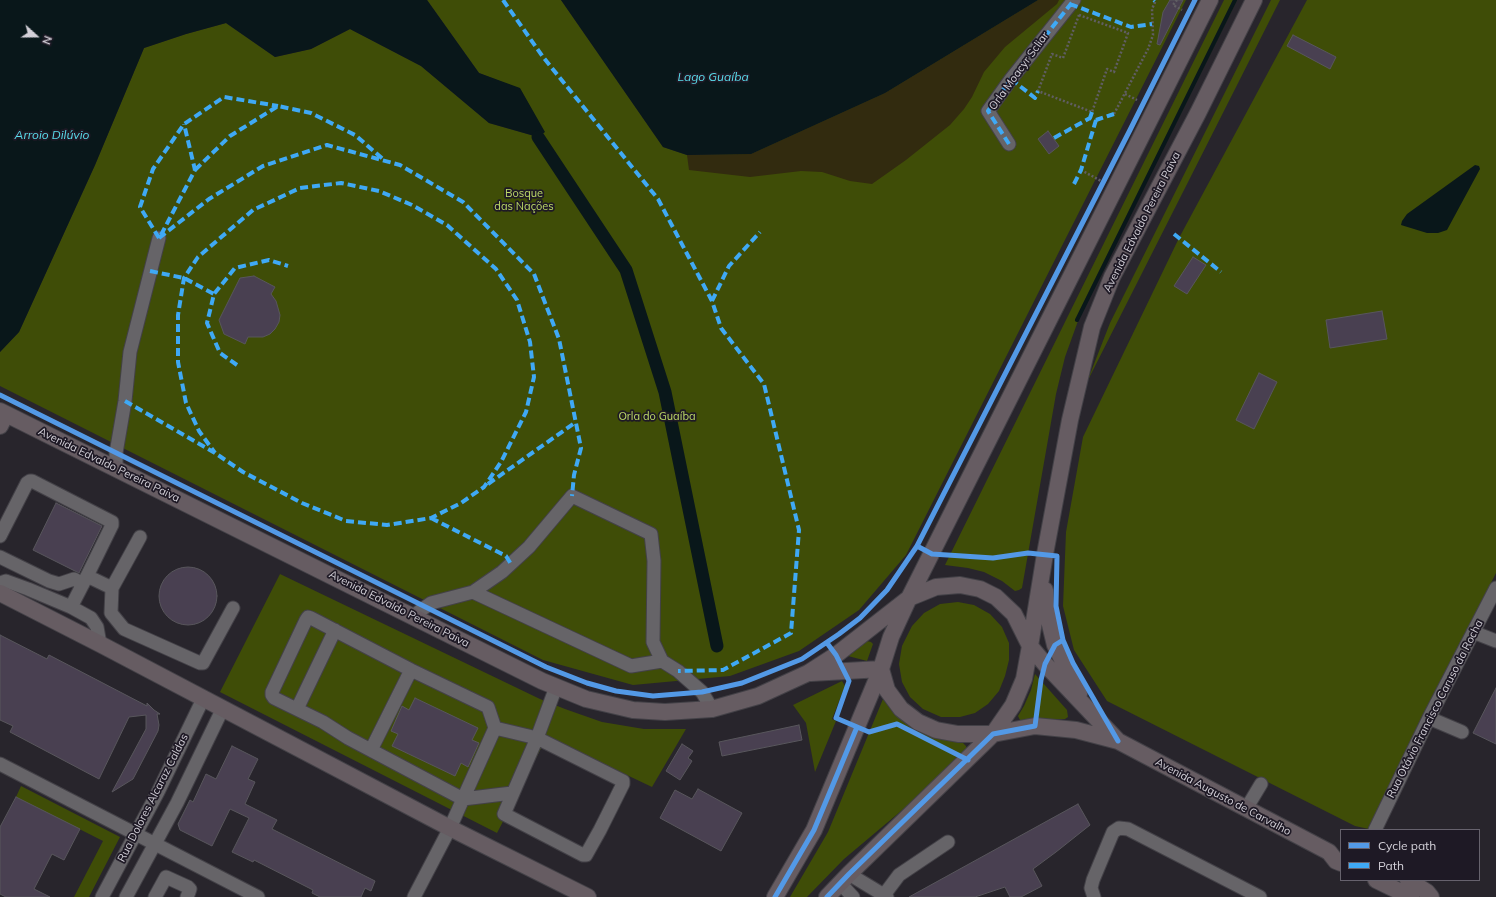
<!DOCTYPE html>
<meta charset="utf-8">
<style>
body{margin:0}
#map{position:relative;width:1496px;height:897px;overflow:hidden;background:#28252c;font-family:Mulish,sans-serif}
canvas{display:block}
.legend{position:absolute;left:1340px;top:829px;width:140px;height:52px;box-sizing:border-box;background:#1e1925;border:1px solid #66626d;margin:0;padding:5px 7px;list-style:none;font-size:12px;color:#d3d0d8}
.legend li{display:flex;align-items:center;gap:8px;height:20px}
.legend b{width:20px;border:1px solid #66626d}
.north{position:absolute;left:16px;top:16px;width:40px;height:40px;-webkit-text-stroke:3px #1e1925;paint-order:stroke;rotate:111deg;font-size:11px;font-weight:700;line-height:16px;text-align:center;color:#d3d0d8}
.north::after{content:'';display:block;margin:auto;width:14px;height:18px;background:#d3d0d8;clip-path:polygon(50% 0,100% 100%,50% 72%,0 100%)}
</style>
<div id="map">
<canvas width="1496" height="897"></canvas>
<ul class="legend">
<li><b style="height:5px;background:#5399e6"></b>Cycle path</li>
<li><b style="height:5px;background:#3fa9f5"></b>Path</li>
</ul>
<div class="north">N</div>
</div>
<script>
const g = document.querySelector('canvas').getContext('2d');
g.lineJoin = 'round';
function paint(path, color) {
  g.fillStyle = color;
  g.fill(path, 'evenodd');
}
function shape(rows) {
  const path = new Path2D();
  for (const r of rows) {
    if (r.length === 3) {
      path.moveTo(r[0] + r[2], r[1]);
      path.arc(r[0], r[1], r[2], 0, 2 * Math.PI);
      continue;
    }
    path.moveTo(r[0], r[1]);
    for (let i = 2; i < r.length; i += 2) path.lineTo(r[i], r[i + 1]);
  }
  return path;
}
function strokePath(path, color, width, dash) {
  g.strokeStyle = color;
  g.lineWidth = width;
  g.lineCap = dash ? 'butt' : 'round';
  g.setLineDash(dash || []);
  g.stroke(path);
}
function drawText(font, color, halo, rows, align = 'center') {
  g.font = font + ' Mulish,sans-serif';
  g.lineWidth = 3.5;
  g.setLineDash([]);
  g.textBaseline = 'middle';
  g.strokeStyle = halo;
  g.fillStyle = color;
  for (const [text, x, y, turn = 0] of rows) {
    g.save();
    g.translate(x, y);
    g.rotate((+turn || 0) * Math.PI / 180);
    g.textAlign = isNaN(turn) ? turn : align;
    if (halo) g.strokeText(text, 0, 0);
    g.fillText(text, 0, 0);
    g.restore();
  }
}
paint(shape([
 [427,0,561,0,663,147,687,155,751,154,885,93,1038,0,1186,0,906,555,859,610,799,651,730,676,633,685,543,660,0,386,0,352,19,332,95,165,144,48,186,34,226,23,275,57,311,49,350,29,421,66,489,123,538,137,544,132,520,89,479,73],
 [1224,0,1237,0,1078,321,1065,357,1056,394,1022,588,1019,590,1015,591,1002,581,984,572,968,568,945,565],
 [1271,0,1280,0,1087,382,1110,323],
 [1307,0,1496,0,1496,573,1413,737,1369,829,1355,826,1107,701,1074,650,1063,606,1066,532,1083,437,1179,238],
 [280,574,540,699,565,709,602,722,644,729,686,729,652,787,547,737,497,833,220,692],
 [958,602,974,605,990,614,1002,627,1009,643,1009,660,1005,676,999,691,988,704,975,713,960,717,941,717,923,709,910,697,902,682,899,664,902,646,912,626,924,613,940,604],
 [867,641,871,642,873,644,867,661,848,656],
 [1035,674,1067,710,1068,717,1065,719,1020,720,1018,716,1024,706,1031,690],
 [842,681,845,686,832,719,836,721,815,772,806,723,793,705],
 [883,699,896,715,963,743,966,746,967,749,932,785,844,859,807,897,790,897,828,832],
 [21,786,120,837,89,897,74,897,103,841,16,797]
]), '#3f4d07');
paint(shape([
 [1038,0,1059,0,1057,4,1005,47,984,72,972,97,964,109,950,125,906,160,872,184,850,181,822,172,801,171,750,177,689,170,687,155,751,154,885,93]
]), '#322b0f');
paint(shape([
 [0,0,427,0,479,73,520,88,545,132,538,137,489,123,421,66,350,29,311,49,275,57,226,23,186,34,144,48,95,165,19,332,0,352],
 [561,0,1038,0,885,93,751,154,687,155,663,147],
 [1475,165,1479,166,1480,169,1447,230,1438,233,1427,233,1401,225,1402,221,1407,214]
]), '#09171a');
strokePath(shape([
 [1077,320,1235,0]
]), '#09171a', 4);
strokePath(shape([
 [538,137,626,270,665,392,717,646]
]), '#09171a', 13);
const building = shape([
 [1170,0,1183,0,1160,45,1157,44,1163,12,1170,0],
 [1293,35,1336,57,1330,69,1287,46,1293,35],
 [1048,131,1059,146,1049,154,1038,139,1048,131],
 [1193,257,1206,265,1187,294,1174,286,1193,257],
 [254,276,275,287,271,294,276,301,280,315,279,322,275,329,270,334,263,337,248,337,245,344,224,334,219,320,240,278,254,276],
 [1382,311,1387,339,1330,348,1326,320,1382,311],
 [1259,373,1277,382,1254,429,1236,420,1259,373],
 [56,503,102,526,79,573,33,550,56,503],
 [188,596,29],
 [0,635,47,659,49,655,147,706,147,703,154,710,160,714,157,714,159,725,158,731,133,779,112,792,146,729,146,715,129,717,99,779,10,732,13,726,0,720,0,635],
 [1496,688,1496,744,1473,733,1496,688],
 [415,698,478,728,472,740,479,743,468,767,461,763,455,776,392,746,398,734,391,731,402,706,409,710,415,698],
 [799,725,802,740,722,756,719,742,799,725],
 [682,744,693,751,688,758,692,761,680,780,666,771,682,744],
 [232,746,258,759,248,779,255,782,245,804,277,820,272,829,375,881,371,891,365,888,361,897,320,897,312,893,313,890,254,860,253,862,232,852,249,818,230,809,212,846,180,830,178,824,190,800,193,802,206,774,216,779,232,746],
 [698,789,742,813,721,851,660,818,675,790,692,799,698,789],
 [16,797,80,829,64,860,52,854,34,889,50,897,6,897,0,894,0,827,16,797],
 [1078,804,1090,825,1056,852,1033,869,1042,886,1021,897,1010,897,1005,887,975,897,909,897,1078,804]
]);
paint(building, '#494051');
strokePath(building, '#58565c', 1);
const minor = shape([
 [1009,144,988,111,1011,79,1074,0],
 [116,468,116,453,125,401,130,352,159,238],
 [0,536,27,483,30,481,32,481,112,522,112,525,87,576],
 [140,537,112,588,111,613,124,629,200,663,203,663,233,608],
 [0,557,49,581,59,584,74,579,83,584],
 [0,583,6,581,28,589,71,607,91,618,97,627,100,644],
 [71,607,87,576,112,588],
 [413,616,431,603,473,592],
 [1473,632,1496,641],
 [662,661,653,642,654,561,651,534,572,496,529,547,502,572,473,592,631,666,662,661,678,671,702,692,712,709],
 [297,709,335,630],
 [1429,718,1462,732],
 [495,728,537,738,556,687],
 [537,738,623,781,623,784,600,830,586,855,583,855,504,814,537,738],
 [371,750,411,670],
 [0,764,258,897],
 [1246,809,1261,784],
 [1375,830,1429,718,1496,588],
 [849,874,887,897],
 [840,883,853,897],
 [884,895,899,875,948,842],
 [102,897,158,792,203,699],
 [126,897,177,803,223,708],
 [155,897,166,877,188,887,190,889,189,892,187,897],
 [414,897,450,828,463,799,495,728,488,707,411,670,311,618,308,617,306,620,272,692,272,695,274,698,323,722,348,738,463,799,512,793],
 [1094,897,1091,888,1093,880,1113,832,1119,828,1128,829,1260,897]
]);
const major = shape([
 [0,411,542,681,586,699,633,710,665,712,712,709,758,696,808,673,836,655,909,598,936,587,960,585,980,589,996,597,1014,614,1030,646,1045,664,1118,741],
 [0,426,6,414],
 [1045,590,1046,608,1055,645,1079,694],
 [0,593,100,644,450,828,588,897],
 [811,673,881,669,887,690,901,709,918,722,936,730,958,734,993,734,1035,726,1076,730,1118,741,1329,852,1336,861,1341,863],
 [1376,880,1411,897],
 [1408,880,1427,892,1431,897],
 [775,897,814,830,881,669,891,637,909,598,1210,0],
 [827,897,849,874,993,734,1013,705,1024,679,1030,646,1045,554,1070,420,1092,327,1112,277,1198,113,1254,0]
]);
strokePath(minor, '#434147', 15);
strokePath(major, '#434147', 18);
strokePath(shape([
 [1177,0,1173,5,1182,10],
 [1079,15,1128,33,1114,72,1107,69,1092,112,1038,91,1052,54,1063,58,1079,15],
 [1125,94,1137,100],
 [1114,114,1148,49,1153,35,1152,9,1156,0],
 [1081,170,1103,182]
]), '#605e63', 2.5, [2, 2]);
strokePath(minor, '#666468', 13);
strokePath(major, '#665c62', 16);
strokePath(shape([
 [503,0,543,57,658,199,712,301,721,328,764,384,799,530,791,633,723,670,678,671],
 [1154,0,1155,1],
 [1070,4,1131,27,1152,24],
 [1011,79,1035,98,1038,91],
 [1092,112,1090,118,1096,120,1114,114],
 [1054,138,1090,118],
 [1009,144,988,111,1011,79,1074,0],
 [195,170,230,136,278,106,311,113,355,135,383,159],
 [1074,184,1081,170,1096,120],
 [1174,234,1221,272],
 [161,235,195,170,184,124],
 [159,238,209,199,263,166,327,145,400,165,463,202,534,274,559,339,581,448,574,475,572,496],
 [159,238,140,207,153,169,184,124,224,97,278,106],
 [150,271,184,278,214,294],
 [712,301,729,266,760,232],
 [237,365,220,353,207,323,214,294,235,268,269,260,288,266],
 [125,401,215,453,243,472,302,503,346,521,387,525,431,518,461,503,484,487,501,462,526,412,534,377,530,342,517,300,496,269,447,225,412,205,379,191,341,183,300,188,253,210,198,257,184,278,178,315,178,362,186,403,199,431,215,453],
 [488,484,576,422],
 [431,518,506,556,511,564]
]), '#3fa9f5', 4, [8, 4]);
strokePath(shape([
 [0,395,546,667,587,683,616,691,653,696,702,692,742,683,802,659,839,634,860,618,887,590,917,546,1130,130,1195,0],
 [917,546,932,554,993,558,1028,553,1057,556,1056,606,1063,640,1073,663,1118,741],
 [827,643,836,655,849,681,836,718,869,732,897,724,968,760],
 [775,897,814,830,857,727],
 [827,897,849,874,993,734,1035,726,1041,680,1045,664,1055,645,1063,640]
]), '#5399e6', 5);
drawText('11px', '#d3d0d8', '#1e1925', [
 ["Orla Moacyr Scliar",1019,71,-54],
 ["Avenida Edvaldo Pereira Paiva",1142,222,-63],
 ["Avenida Edvaldo Pereira Paiva",109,465,26],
 ["Avenida Edvaldo Pereira Paiva",399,609,27],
 ["Rua Otávio Francisco Caruso da Rocha",1435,709,-63],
 ["Avenida Augusto de Carvalho",1223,797,28],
 ["Rua Dolores Alcaraz Caldas",153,798,-63]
]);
drawText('11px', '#bedb68', '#1e1925', [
 ["Bosque",524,194],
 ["das Nações",524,207],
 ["Orla do Guaíba",657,417]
]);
drawText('italic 12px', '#59ddec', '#1e1925', [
 ["Lago Guaíba",713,77],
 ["Arroio Dilúvio",52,135]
]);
</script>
